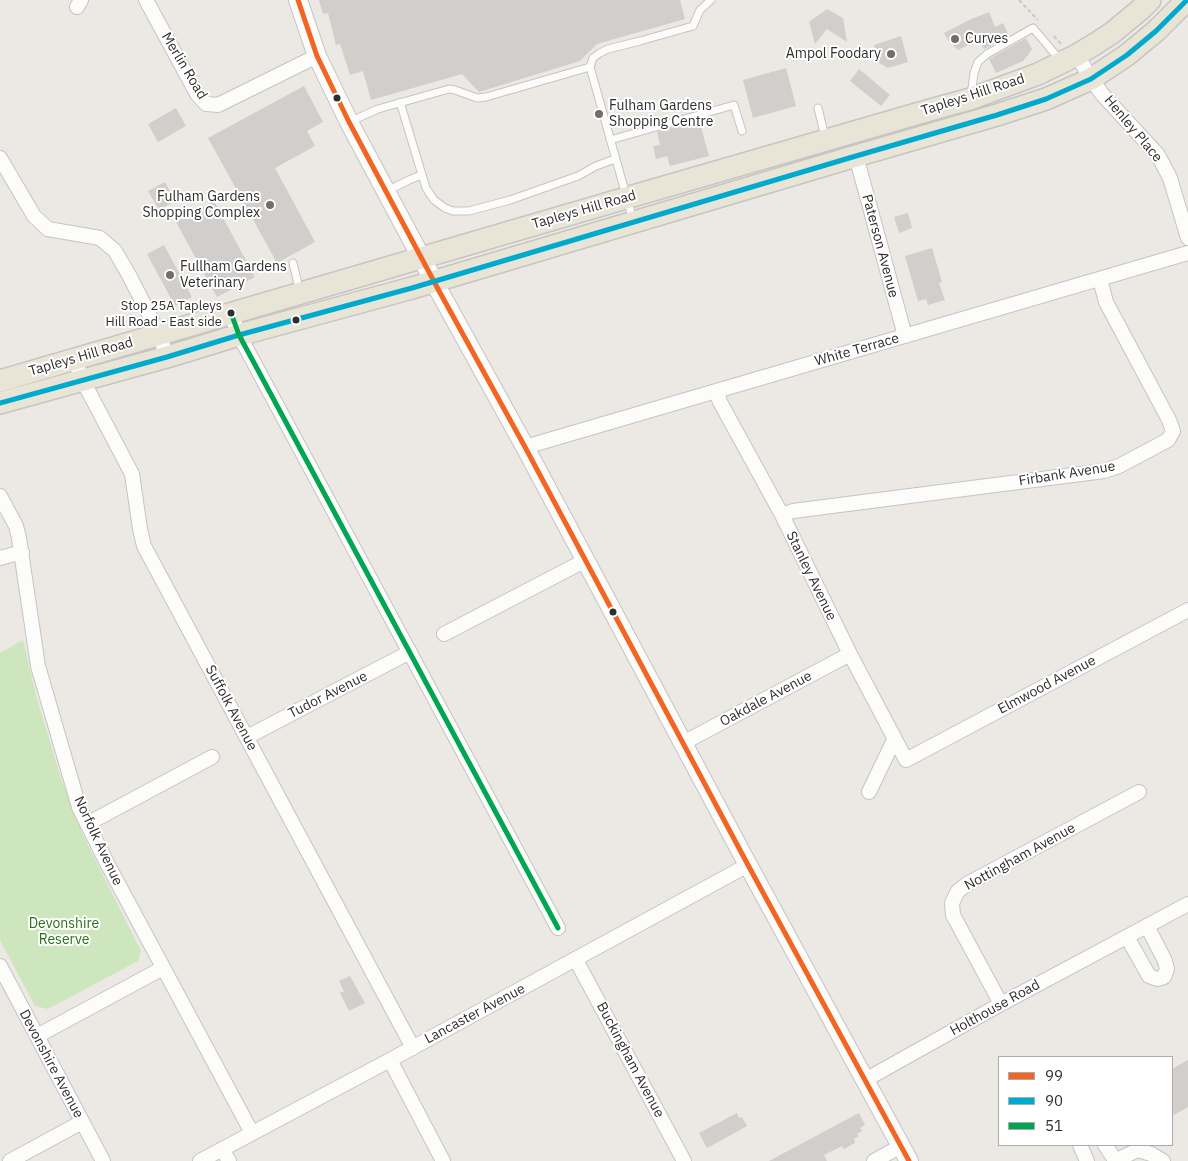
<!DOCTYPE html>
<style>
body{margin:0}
#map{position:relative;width:1188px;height:1161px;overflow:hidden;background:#ece8e4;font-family:"IBM Plex Sans",sans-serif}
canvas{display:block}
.legend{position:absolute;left:998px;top:1056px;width:175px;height:90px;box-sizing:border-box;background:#fff;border:1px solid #ababab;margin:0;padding:6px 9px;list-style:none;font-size:15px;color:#2e2e2e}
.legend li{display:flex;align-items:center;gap:10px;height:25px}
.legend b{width:25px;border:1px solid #ababab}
</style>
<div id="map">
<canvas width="1188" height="1161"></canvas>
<ul class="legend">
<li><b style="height:6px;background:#f26522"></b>99</li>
<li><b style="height:6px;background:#00a9ce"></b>90</li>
<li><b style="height:6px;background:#00a651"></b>51</li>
</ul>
</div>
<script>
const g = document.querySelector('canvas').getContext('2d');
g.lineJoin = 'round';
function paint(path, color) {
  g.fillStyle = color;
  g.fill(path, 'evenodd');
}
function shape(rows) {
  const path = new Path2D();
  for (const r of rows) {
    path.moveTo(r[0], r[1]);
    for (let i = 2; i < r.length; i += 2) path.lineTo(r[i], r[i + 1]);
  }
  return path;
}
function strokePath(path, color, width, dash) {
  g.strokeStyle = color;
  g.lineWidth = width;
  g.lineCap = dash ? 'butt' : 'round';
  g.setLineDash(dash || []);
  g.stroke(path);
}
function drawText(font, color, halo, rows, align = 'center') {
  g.font = font + ' "IBM Plex Sans",sans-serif';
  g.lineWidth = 4;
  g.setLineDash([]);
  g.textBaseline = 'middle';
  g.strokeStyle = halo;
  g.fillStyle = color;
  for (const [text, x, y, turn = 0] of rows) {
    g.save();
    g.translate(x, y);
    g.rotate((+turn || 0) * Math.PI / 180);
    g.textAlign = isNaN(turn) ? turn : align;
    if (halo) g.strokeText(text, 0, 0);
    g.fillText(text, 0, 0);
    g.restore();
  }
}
paint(shape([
 [23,640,37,699,61,778,84,837,141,951,138,961,48,1009,35,1006,0,940,0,653]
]), '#cee6be');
paint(shape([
 [319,0,680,0,685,19,597,44,580,61,479,92,462,74,371,100,363,71,350,75,340,44,336,45,328,13,323,14],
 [827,9,843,18,847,42,827,29,815,44,809,22],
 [989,12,995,27,1003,23,1009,36,984,49,979,40,958,50,948,40,944,33,969,20],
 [901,36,908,62,888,68,879,63,874,45],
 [1026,38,1032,49,1028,55,1023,61,996,73,989,59],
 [786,68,796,106,753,118,743,80],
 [859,69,890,95,881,106,850,81],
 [304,86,323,122,307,131,315,146,275,168,315,242,277,263,208,138],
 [176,108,186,126,158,142,148,124],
 [699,120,709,156,670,166,667,156,656,159,653,146,660,145,657,132],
 [165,182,175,201,159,210,148,191],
 [214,201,255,277,217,297,176,222],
 [908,213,912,228,899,233,894,217],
 [164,245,192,297,175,306,147,254],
 [932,248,942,282,939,283,945,300,928,305,926,299,918,301,905,256],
 [350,976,365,1003,349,1011,340,993,344,991,339,981],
 [1188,1060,1188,1107,1174,1115,1172,1110,1172,1069],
 [737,1113,739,1118,742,1117,747,1126,707,1148,699,1133],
 [859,1113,865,1125,860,1128,862,1131,857,1134,859,1136,854,1139,855,1143,844,1149,842,1146,824,1155,827,1161,769,1161]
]), '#d1cecb');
const service = shape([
 [971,96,974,73,978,62,987,54,1033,28,1060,60],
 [400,102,426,188,434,200,445,208,453,211,469,211,510,200,578,176,596,166,615,159],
 [818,108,825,137],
 [349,122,378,109,449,89,455,90,477,98,486,97,590,67],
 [610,140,734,105,742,131],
 [387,191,409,180,421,175],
 [633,220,590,67,593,58,600,53,608,49,640,41,693,26,700,10,711,0],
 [293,263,300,292]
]);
const minor = shape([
 [146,0,197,94,206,104,218,105,317,56],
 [77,7,81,0],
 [1077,55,1091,79,1102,94,1158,155,1170,178,1188,238],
 [856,156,905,336],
 [0,158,34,216,48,229,100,238,115,251,129,275,159,334,167,357],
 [231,313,239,335,558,928],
 [74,359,83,381,132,474,140,529,144,546,413,1048],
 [716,391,720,402,782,515,850,654,906,760,1188,610],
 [525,447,1188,253],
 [0,496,16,526,19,538,38,666,79,807,107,863,252,1133],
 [782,515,793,511,1104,471,1119,466,1168,440,1173,431,1169,420,1106,302,1100,279],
 [0,558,22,552],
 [444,634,586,560],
 [247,737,410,652],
 [683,743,850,654],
 [869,792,894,740],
 [87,824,212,757],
 [1127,937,1149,976,1157,979,1164,977,1167,969,1165,961,1147,926],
 [576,960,684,1161],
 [0,966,103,1161],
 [1001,1004,953,915,952,903,958,891,967,884,1139,792],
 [37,1036,163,968],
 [390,1060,443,1161],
 [865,1080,1001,1004,1188,904],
 [1080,1145,1087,1161],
 [1105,1145,1115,1160],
 [222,1149,229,1161],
 [10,1161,82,1122],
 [200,1161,390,1060,748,865],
 [874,1161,901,1146],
 [1114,1161,1138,1150,1151,1154,1163,1161]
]);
const tertiary = shape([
 [298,0,317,56,349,122,438,289,525,447,748,865,909,1161]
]);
const primary = shape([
 [0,381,626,198,930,110,970,99,1038,74,1077,55,1095,44,1112,33,1141,9,1150,0],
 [0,403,167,357,239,335,412,288,856,156,997,115,1046,99,1091,79,1127,55,1156,31,1187,0]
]);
strokePath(service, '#c5c4c5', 9);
strokePath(minor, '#c5c4c5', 16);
strokePath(tertiary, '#c5c4c5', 20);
strokePath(primary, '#c6c5c4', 24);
strokePath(shape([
 [1019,0,1038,20],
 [1054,36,1062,45]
]), '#c9c9c8', 2, [4, 2.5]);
strokePath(service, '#fcfcfb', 7);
strokePath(minor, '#fcfcfb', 14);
strokePath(tertiary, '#fcfcfb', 18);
strokePath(primary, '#e8e4d6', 21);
strokePath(shape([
 [298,0,317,56,349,122,438,289,525,447,748,865,909,1161]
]), '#f26522', 5);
strokePath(shape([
 [0,403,167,357,239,335,412,288,856,156,997,115,1046,99,1091,79,1127,55,1156,31,1187,0]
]), '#00a9ce', 5);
strokePath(shape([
 [231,313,239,335,558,928]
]), '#00a651', 5);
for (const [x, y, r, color] of [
 [955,39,5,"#706f6e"],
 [891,54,5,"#706f6e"],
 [337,98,4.5,"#2e2e2e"],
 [599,114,5,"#706f6e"],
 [270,205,5,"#706f6e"],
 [170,275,5,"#706f6e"],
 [231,313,4.5,"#2e2e2e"],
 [296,320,4.5,"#2e2e2e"],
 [613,612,4.5,"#2e2e2e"]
]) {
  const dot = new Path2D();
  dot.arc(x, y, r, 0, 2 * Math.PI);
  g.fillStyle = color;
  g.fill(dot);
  strokePath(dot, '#fff', 2);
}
drawText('13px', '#2e2e2e', '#fff', [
 ["Stop 25A Tapleys",222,306],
 ["Hill Road - East side",222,322]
], 'right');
drawText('14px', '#2e2e2e', '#fff', [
 ["Curves",965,39],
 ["Ampol Foodary",881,54,"right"],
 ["Fulham Gardens",609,106],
 ["Shopping Centre",609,122],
 ["Fulham Gardens",260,197,"right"],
 ["Shopping Complex",260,213,"right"],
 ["Fullham Gardens",180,267],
 ["Veterinary",180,283]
], 'left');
drawText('14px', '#2e2e2e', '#fff', [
 ["Merlin Road",184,66,59],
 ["Tapleys Hill Road",973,95,-18],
 ["Henley Place",1133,129,50],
 ["Tapleys Hill Road",584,210,-16],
 ["Paterson Avenue",880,246,75],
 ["White Terrace",857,350,-16],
 ["Tapleys Hill Road",81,357,-16],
 ["Firbank Avenue",1067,474,-9],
 ["Stanley Avenue",811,576,64],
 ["Elmwood Avenue",1047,685,-28],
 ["Tudor Avenue",328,695,-27],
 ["Oakdale Avenue",766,699,-28],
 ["Suffolk Avenue",231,708,62],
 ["Norfolk Avenue",98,841,65],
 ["Nottingham Avenue",1020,857,-29],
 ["Holthouse Road",995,1008,-29],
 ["Lancaster Avenue",475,1014,-28],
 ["Buckingham Avenue",630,1060,62],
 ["Devonshire Avenue",51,1064,62]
]);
drawText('14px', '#2c6e1b', '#fff', [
 ["Devonshire",64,924],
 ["Reserve",64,940]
]);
</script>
